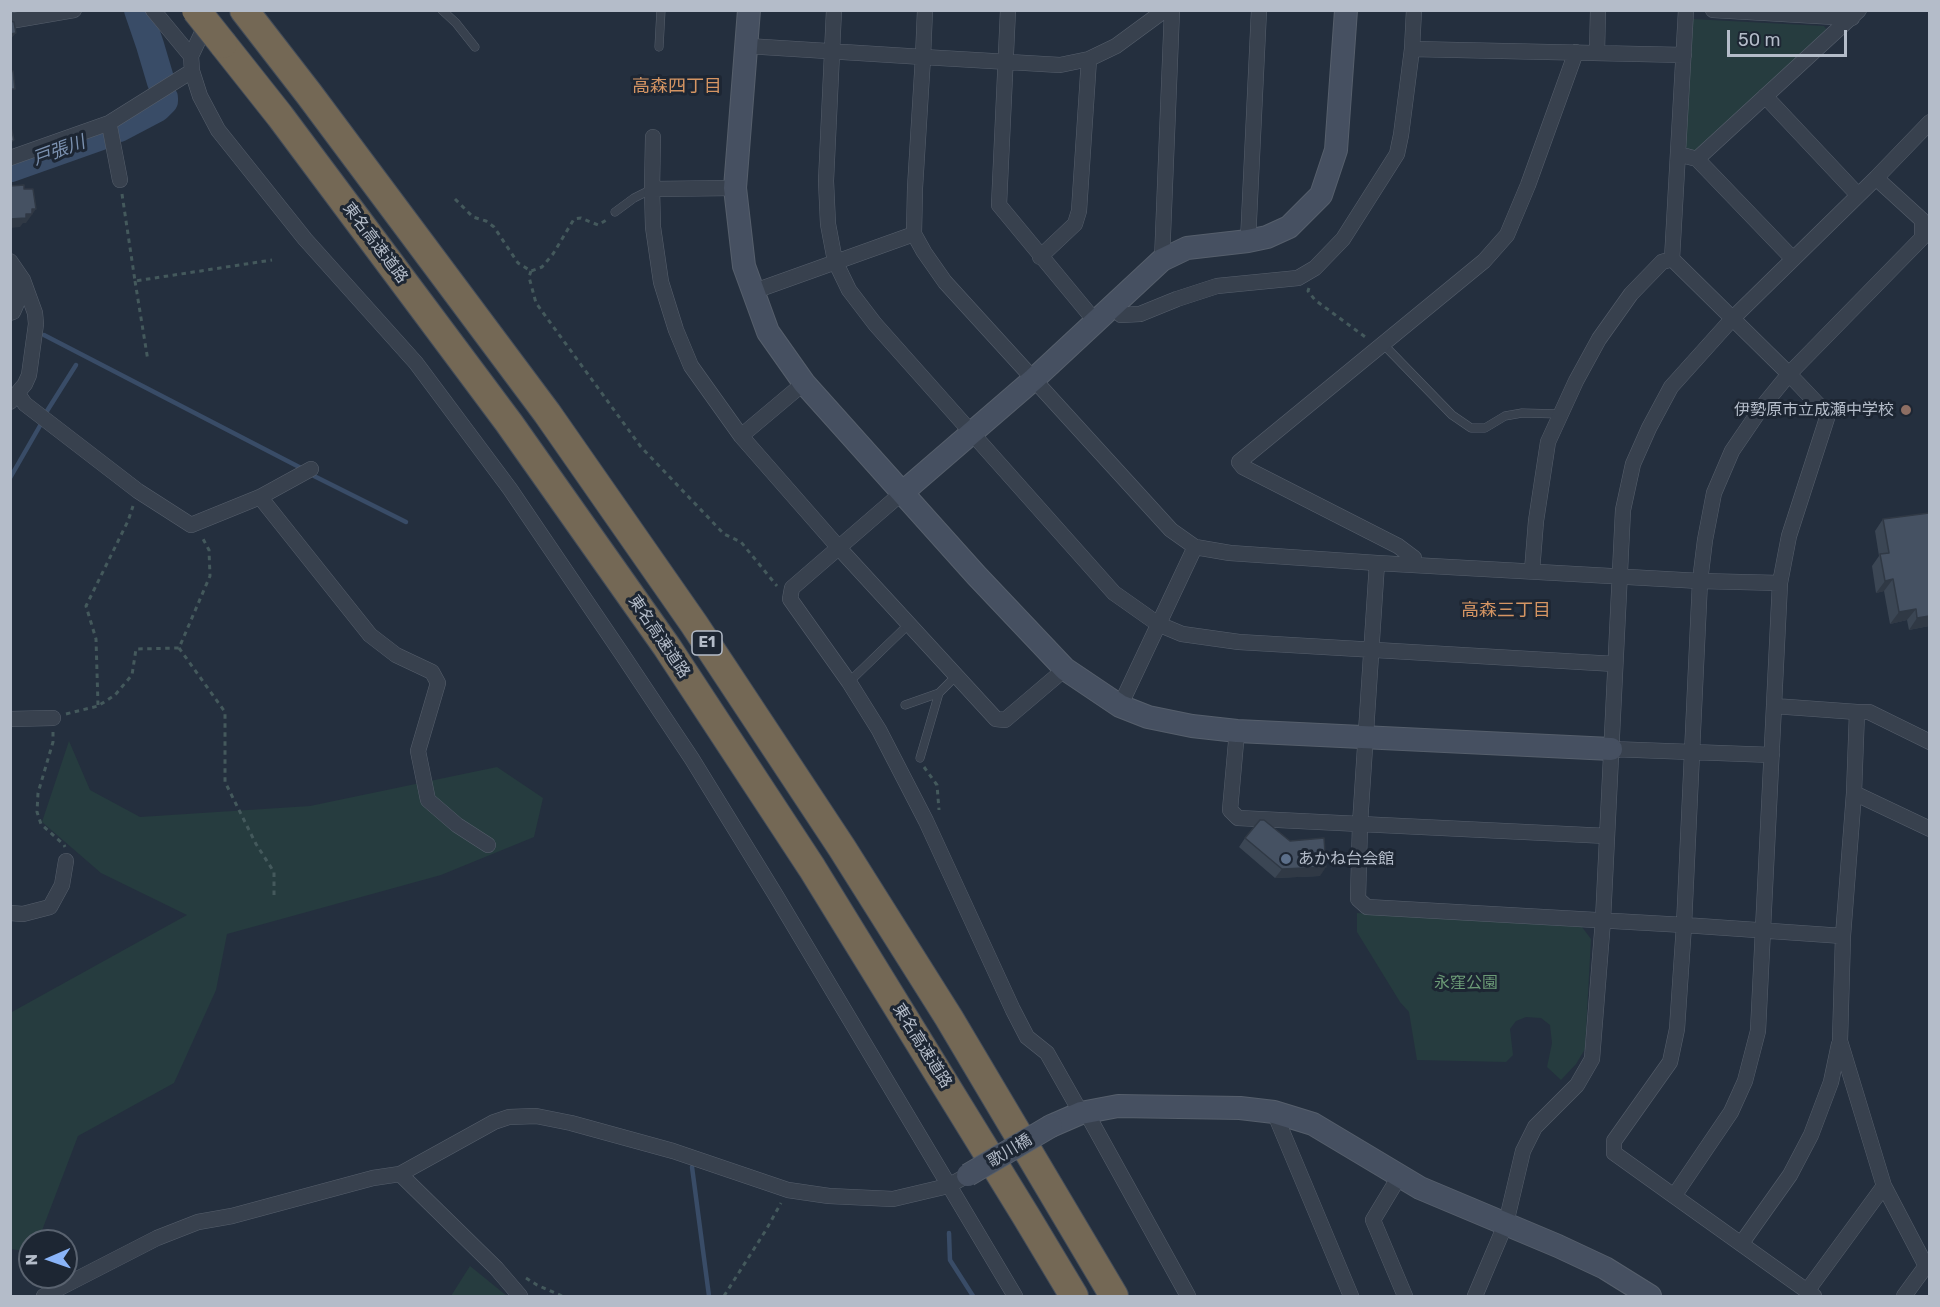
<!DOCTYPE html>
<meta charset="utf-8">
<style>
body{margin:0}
#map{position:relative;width:1940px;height:1307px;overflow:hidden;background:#242f3e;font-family:Rubik,sans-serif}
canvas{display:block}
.frame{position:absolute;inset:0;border:12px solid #b4bcc9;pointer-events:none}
.north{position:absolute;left:18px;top:1229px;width:60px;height:60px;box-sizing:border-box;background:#1d2633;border:2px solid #59626f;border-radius:50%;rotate:268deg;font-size:16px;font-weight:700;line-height:24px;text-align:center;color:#b4bcc9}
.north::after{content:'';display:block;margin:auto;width:21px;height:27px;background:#8ab4f8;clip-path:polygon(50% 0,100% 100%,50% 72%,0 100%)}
.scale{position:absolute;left:1727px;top:30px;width:120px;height:27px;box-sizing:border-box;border:3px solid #b4bcc9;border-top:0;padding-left:8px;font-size:18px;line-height:21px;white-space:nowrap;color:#b4bcc9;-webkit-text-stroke:4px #1d2633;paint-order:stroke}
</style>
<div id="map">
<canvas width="1940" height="1307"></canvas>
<div class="frame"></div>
<div class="north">N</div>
<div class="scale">50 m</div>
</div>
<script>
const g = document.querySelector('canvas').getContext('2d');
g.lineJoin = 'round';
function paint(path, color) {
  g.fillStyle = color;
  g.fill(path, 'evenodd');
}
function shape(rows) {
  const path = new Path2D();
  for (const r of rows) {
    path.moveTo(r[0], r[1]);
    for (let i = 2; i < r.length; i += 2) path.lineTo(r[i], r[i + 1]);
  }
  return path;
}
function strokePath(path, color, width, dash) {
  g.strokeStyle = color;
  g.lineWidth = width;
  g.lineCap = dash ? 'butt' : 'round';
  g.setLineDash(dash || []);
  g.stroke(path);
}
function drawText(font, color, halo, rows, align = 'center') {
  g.font = font + ' Rubik,"Noto Sans JP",sans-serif';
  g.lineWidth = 6;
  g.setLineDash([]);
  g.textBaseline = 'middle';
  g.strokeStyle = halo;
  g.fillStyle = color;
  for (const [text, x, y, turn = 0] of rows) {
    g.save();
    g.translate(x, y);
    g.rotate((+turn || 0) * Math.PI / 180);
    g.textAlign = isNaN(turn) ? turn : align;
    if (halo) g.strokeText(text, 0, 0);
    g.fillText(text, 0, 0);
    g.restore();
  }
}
paint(shape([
 [1692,19,1824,26,1829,33,1698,150,1689,150,1683,144],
 [69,741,90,790,140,817,310,806,497,767,543,798,534,837,441,875,227,934,216,990,174,1083,78,1136,38,1241,30,1241,30,1252,11,1249,10,1013,187,915,101,873,42,822],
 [1357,913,1582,927,1591,939,1585,1049,1576,1064,1561,1080,1547,1067,1552,1043,1550,1025,1541,1018,1526,1017,1516,1021,1510,1029,1513,1055,1506,1062,1417,1060,1409,1012,1400,1002,1357,932],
 [470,1266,507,1296,451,1296]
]), '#263c3f');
strokePath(shape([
 [44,335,301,468],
 [47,411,76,365],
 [314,476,406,522],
 [10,478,41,424],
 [692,1167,709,1296],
 [949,1233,950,1260,973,1296]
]), '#394c67', 4.5);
strokePath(shape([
 [138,10,150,45,161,82],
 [119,128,157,108,164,101,164,98],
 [11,168,107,134]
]), '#394c67', 28);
const lane = shape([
 [442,10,456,23,475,47],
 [659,47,661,10],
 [615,212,634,198,652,189],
 [1383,344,1452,415,1471,428,1485,428,1505,416,1522,413,1561,414],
 [849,682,909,624],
 [905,705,939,693],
 [920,758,939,693,956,676]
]);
const street = shape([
 [153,10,191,56],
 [834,10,826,181,828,224,835,261,849,290,875,324,1114,593,1158,624,1182,634,1239,642,1615,664],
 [925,10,923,57,1060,65,1089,59,1116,46,1165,10],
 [1008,10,999,205,1095,321],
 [1713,10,1852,18],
 [208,20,191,56,192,71,200,96,218,130,305,239,416,363,510,489,622,654,692,759,775,894,1015,1296],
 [10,21,74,10],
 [747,46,923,57,915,188,914,234,924,252,945,282,1171,530,1195,547,1230,553,1377,563,1700,581,1780,583,1789,536,1828,415,1789,374,1672,259,1686,10],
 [1412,49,1684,55],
 [1597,53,1598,10],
 [1765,96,1858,195],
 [109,123,120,180],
 [1678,154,1697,159,1859,10],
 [10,158,109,123,192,71],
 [1697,159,1793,259],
 [1876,178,1922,220,1922,238,1789,374,1762,407,1732,451,1714,493,1705,540,1700,581,1684,925,1843,936,1854,793,1857,712,1869,712,1930,742],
 [735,188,652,189,653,227,661,282,676,330,691,366,741,436,839,548,996,719,1005,720,1065,669],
 [652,189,653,137],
 [1248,241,1259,10],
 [1040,257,1075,224,1079,211,1089,59],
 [1162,260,1172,10],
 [10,261,23,280,35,313,36,324,29,375,25,384,10,402],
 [10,282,17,303,13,312,10,313],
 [752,292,914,234],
 [1112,306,1121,315,1140,314,1177,299,1217,286,1298,278,1315,268,1343,239,1397,154,1401,135,1412,49,1414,10],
 [18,394,25,404,138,491,191,525,260,497,311,469],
 [741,436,804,383],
 [903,492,792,588,790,599,849,682,879,730,926,821,1013,1010,1027,1037,1047,1053,1081,1113],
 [260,497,370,635,396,655,432,672,438,683,418,751,428,800,457,825,488,845],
 [1415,564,1414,558,1398,546,1243,467,1239,462,1484,261,1507,235,1528,185,1576,52],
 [1532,571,1536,521,1548,442,1576,381,1599,339,1631,294,1662,262,1672,259],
 [1120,706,1195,547],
 [1774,706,1857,712],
 [10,719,53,718],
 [1237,731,1230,810,1238,818,1360,824,1377,563],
 [1611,749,1772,755],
 [1854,793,1930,829],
 [1607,836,1360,824,1358,899,1367,907,1684,925,1677,1029,1670,1062,1614,1141,1614,1153,1674,1196,1731,1112,1745,1081,1758,1031,1780,583],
 [10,913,23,914,50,907,62,885,66,861],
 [1843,936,1840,1041,1884,1186,1926,1266,1904,1296],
 [1086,1112,1188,1296],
 [1274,1112,1351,1296],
 [400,1174,496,1268,520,1296],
 [1399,1177,1373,1220,1405,1296],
 [1674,1196,1814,1296],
 [1741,1244,1790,1175,1811,1135,1831,1082,1839,1044],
 [1807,1291,1884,1186],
 [44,1296,157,1238,198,1222,232,1216,373,1178,400,1174,494,1122,509,1117,536,1116,571,1123,673,1151,788,1190,829,1196,893,1199,948,1186,968,1175],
 [1475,1296,1506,1223,1523,1151,1535,1127,1577,1085,1592,1059,1603,920,1623,510,1633,464,1649,428,1671,387,1733,318,1876,178,1930,122]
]);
const secondary = shape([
 [749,10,735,188,744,266,768,332,804,383,976,575,1065,669,1120,706,1148,717,1192,726,1237,731,1611,749],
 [903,492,1034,379,1162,260,1187,248,1248,241,1267,237,1289,227,1321,195,1336,150,1346,10],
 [1051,1126,1081,1113,1118,1106,1240,1108,1274,1112,1313,1124,1420,1188,1558,1246,1605,1268,1650,1296]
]);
const highway = shape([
 [244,10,309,94,547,413,694,624,842,848,949,1018,1114,1296],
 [223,44,280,116,509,423,667,647,812,868,1026,1216,1074,1296]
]);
strokePath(lane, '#565f6c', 9);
strokePath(street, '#565f6c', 16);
strokePath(secondary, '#565f6c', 24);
strokePath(highway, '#434c59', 30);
strokePath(shape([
 [122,194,135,281,272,260],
 [455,199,473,217,486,221,494,227,518,263,531,271,542,267,553,254,574,219,581,218,598,225,608,219],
 [531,271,529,277,536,303,641,447,724,534,741,542,777,586],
 [135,281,148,361],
 [1309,288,1308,291,1315,300,1368,339],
 [179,648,225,712,225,782,256,844,274,872,274,898],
 [98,705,96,639,86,606,128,521,133,506],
 [66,714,98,706,115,695,132,675,136,649,179,648,210,576,209,550,202,537],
 [53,732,53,742,38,793,37,812,41,824,64,845,65,847],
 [924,767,937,785,939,810],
 [1479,981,1492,981],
 [526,1278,537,1285,562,1296],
 [724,1296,766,1230,781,1203]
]), '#44595c', 3, [4.5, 4.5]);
strokePath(lane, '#38414e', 8);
strokePath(street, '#38414e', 15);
strokePath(secondary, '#465061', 22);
strokePath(highway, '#746855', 28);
const secondaryBridge = shape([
 [968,1175,1051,1126]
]);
const highwayBridge = shape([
 [196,10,223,44]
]);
strokePath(secondaryBridge, '#565f6c', 24, []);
strokePath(highwayBridge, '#434c59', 30, []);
strokePath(secondaryBridge, '#465061', 22);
strokePath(highwayBridge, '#746855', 28);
paint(shape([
 [1883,519,1929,626,1909,630,1907,620,1890,624,1884,591,1876,593,1872,566,1879,556,1875,531],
 [1245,838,1320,876,1275,878,1239,847]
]), '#3b4654');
paint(shape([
 [16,33,10,40,10,34],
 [32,209,36,209,26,223,23,223,20,227,10,228,10,219,26,214],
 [1893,579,1884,591,1876,593,1885,581],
 [1916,609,1907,620,1890,624,1899,612],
 [1929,616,1929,626,1909,630,1917,618],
 [1326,867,1320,876,1275,878,1282,869]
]), '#303945');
const building = shape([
 [10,21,14,22,16,33,10,34,10,21],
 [13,71,15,89,10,89,10,72,13,71],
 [10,123,14,140,10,143,10,123],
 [24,185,24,189,33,189,36,209,32,209,32,214,26,214,26,218,10,219,10,186,24,185],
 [1929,513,1929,616,1917,618,1916,609,1899,612,1893,579,1885,581,1880,554,1889,553,1883,519,1929,513],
 [1260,820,1264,820,1290,841,1324,838,1326,867,1282,869,1245,838,1260,820]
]);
paint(building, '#455162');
strokePath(building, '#303945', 1.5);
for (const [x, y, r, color] of [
 [1906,410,6,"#8d6e63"],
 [1286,859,6,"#5c6f8a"]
]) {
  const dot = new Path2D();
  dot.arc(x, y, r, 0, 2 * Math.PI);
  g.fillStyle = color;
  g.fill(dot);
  strokePath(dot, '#1d2633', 2);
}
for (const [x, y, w] of [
 [707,643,30]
]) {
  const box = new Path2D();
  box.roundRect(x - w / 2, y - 12, w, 24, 4.5);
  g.fillStyle = '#1d2633';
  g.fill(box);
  strokePath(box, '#b4bcc9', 1.5);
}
drawText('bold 15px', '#b4bcc9', null, [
 ["E1",707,643]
]);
drawText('16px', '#b4bcc9', '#1d2633', [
 ["東名高速道路",375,243,53],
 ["東名高速道路",659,637,56],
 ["東名高速道路",922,1046,58],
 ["歌川橋",1010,1151,-31]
]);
drawText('16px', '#b4bcc9', '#1d2633', [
 ["伊勢原市立成瀬中学校",1894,410],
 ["あかね台会館",1298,859,"left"]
], 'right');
drawText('16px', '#6b9a76', '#1d2633', [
 ["永窪公園",1466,983]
]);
drawText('18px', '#d59563', '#1d2633', [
 ["高森四丁目",677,87],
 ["高森三丁目",1506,611]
]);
drawText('italic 18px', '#7c92b1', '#1d2633', [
 ["戸張川",59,151,-20]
]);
</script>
